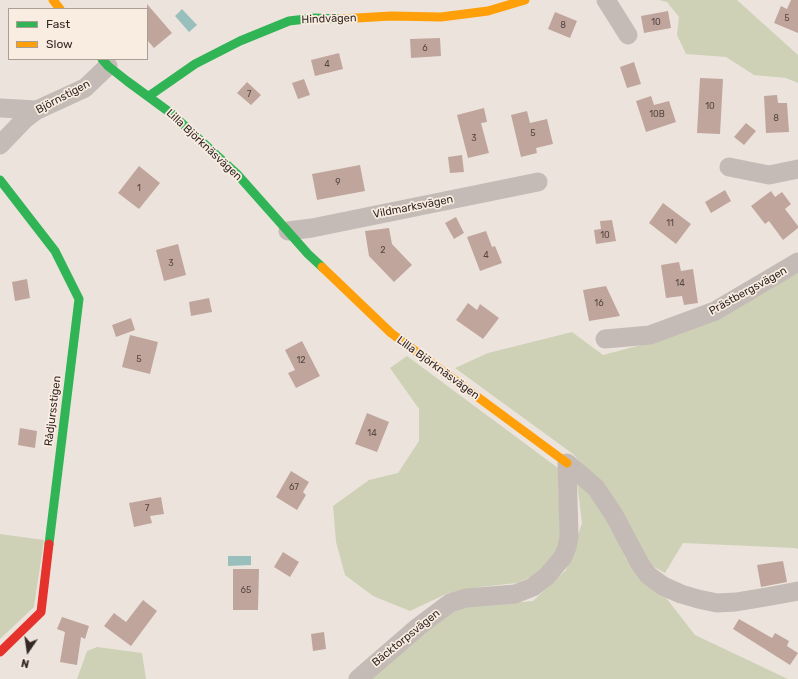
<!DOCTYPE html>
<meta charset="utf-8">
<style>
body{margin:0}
#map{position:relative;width:798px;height:679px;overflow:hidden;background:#ece4dc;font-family:Rubik,sans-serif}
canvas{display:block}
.legend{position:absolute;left:8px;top:8px;width:140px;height:52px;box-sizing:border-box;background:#f9ede2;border:1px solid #aa9e96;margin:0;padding:5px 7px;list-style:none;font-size:12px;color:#342825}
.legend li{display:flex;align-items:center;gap:8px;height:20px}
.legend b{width:20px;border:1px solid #aa9e96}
.north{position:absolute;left:8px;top:631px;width:40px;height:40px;-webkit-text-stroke:3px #f9ede2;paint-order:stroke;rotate:193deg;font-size:11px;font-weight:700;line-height:16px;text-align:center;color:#342825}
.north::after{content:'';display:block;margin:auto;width:14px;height:18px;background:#342825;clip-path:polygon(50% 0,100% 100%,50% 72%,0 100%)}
</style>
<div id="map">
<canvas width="798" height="679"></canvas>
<ul class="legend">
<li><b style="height:5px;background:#30b455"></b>Fast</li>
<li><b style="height:5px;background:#ff9f0a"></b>Slow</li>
</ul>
<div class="north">N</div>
</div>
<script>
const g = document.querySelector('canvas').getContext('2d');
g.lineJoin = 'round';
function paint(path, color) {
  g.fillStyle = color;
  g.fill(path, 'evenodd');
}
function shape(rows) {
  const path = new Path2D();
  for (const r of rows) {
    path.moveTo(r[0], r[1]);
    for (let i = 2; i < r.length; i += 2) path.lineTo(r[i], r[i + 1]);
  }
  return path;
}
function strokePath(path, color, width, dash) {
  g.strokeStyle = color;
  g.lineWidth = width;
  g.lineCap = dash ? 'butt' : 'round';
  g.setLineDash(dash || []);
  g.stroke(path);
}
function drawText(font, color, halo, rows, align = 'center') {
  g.font = font + ' Rubik,sans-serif';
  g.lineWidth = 3.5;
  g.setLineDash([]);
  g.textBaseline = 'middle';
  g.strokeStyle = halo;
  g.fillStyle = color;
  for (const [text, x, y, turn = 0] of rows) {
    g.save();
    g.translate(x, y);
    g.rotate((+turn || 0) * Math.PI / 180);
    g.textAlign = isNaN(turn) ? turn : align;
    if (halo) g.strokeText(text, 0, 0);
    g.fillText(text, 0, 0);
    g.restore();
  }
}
paint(shape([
 [659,0,737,0,798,55,798,83,786,78,754,75,726,57,686,54,677,35,679,17,667,2],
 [798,273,798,549,794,548,683,543,665,573,643,561,598,481,573,454,455,368,488,353,572,332,603,355,656,341],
 [407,356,558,468,560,540,552,562,541,573,517,583,480,587,446,594,410,611,373,596,345,575,336,542,333,506,369,480,398,473,419,441,419,409,390,368],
 [577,482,591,492,610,517,626,559,651,585,660,590,695,635,788,679,369,679,428,626,461,607,533,601,566,570,582,523],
 [0,534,44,540,34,607,0,639],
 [97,647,142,653,146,679,77,679,87,651]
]), '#ced1b6');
paint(shape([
 [182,9,197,25,189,32,175,16],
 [228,556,251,556,251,565,228,566]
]), '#98bfbc');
paint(shape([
 [791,0,798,0,798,33,774,23,781,6,787,9],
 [147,4,172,33,154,48,147,40],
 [668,11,671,28,644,33,641,16],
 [555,12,577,21,570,38,548,29],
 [440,38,441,56,411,58,410,39],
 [339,53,343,69,315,76,311,60],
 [634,62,641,84,627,88,620,67],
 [700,78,723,79,720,134,697,133],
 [304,79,310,95,298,99,292,83],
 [247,82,261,95,251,105,237,93],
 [777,95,778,103,787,103,789,132,766,133,764,96],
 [651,96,654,105,669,101,676,122,646,132,636,101],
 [484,108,487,122,481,123,489,153,468,158,457,115],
 [527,111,530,123,547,119,553,144,536,148,537,153,521,157,511,115],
 [746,123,756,131,744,145,734,137],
 [462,155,464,172,450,173,448,157],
 [360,165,365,191,317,200,312,174],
 [139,166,160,183,139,209,118,193],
 [725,190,731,201,711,213,705,202],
 [771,191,775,197,782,192,791,204,785,209,798,226,798,228,783,240,769,221,765,224,751,206],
 [663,203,691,224,676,244,649,223],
 [456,217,464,233,454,239,445,223],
 [612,220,616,241,596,244,594,230,601,229,600,221],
 [389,228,392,244,412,265,394,282,369,256,365,231],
 [486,231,492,247,495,246,502,263,480,271,467,237],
 [178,244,186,275,164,281,156,250],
 [679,262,681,271,693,269,698,303,684,305,682,296,666,298,661,265],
 [27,279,30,298,15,301,12,282],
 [606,286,620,316,589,321,583,290],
 [209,298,212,312,191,316,189,302],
 [468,303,477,310,480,304,499,318,483,339,456,320],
 [131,318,135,330,116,337,112,325],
 [130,335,158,342,150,374,122,367],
 [302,341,320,376,296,388,288,373,295,370,285,350],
 [367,413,389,422,377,452,355,444],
 [20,428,37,431,35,448,18,445],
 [291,471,309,482,303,492,306,495,297,510,276,497],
 [161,497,164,514,150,516,152,523,134,527,129,503],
 [283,552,299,562,290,577,274,567],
 [783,561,787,582,761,587,757,565],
 [233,569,259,569,258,610,233,610],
 [143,600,157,611,131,646,104,626,114,613,126,622],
 [62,617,89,626,85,639,81,637,77,665,60,662,65,632,57,629],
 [739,619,772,638,775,633,789,641,787,646,798,653,790,665,733,629],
 [324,632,326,649,313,651,311,634]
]), '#c0a59d');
strokePath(shape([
 [606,0,628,35],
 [0,108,37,110],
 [0,145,25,119,37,110,85,88,108,66],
 [729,167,769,175,798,169],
 [288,231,312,228,538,182],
 [605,339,650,335,715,311,798,262],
 [567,463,596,488,614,515,640,564,648,575,663,586,681,594,698,599,717,603,736,602,766,597,798,591],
 [358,679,418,627,450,603,466,598,515,594,533,587,547,576,563,557,567,547,569,537,567,463]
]), '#c4bbb6', 19);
strokePath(shape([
 [102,59,108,66,127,81,172,114,237,174,308,254,322,267],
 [149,96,195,64,240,41,289,21,314,18,340,19],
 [0,180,55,251,79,299,49,544]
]), '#30b455', 9);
strokePath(shape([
 [53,0,60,9],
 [340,19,391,16,441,17,488,11,525,0],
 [322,267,391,333,567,463]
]), '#ff9f0a', 9);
strokePath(shape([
 [0,652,41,612,49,544]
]), '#e5322d', 9);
drawText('9px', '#574743', null, [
 ["5",787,18],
 ["10",656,22],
 ["8",563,25],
 ["6",425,48],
 ["4",327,64],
 ["7",249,94],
 ["10",710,106],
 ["10B",657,114],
 ["8",776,118],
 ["5",533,133],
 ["3",474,138],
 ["9",338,182],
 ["1",139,188],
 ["11",670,223],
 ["10",605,235],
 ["2",383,250],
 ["4",486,255],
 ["3",171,263],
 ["14",680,283],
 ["16",599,303],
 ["5",139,359],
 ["12",301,360],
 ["14",372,433],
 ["67",294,487],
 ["7",147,508],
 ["65",246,590]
]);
drawText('11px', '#342825', '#f9ede2', [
 ["Hindvägen",329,19,-2],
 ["Björnstigen",63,97,-28],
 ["Lilla Björknäsvägen",204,145,43],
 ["Vildmarksvägen",413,207,-11],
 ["Prästbergsvägen",748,291,-29],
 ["Lilla Björknäsvägen",438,368,36],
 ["Rådjursstigen",53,411,-83],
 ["Bäcktorpsvägen",406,638,-39]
]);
</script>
